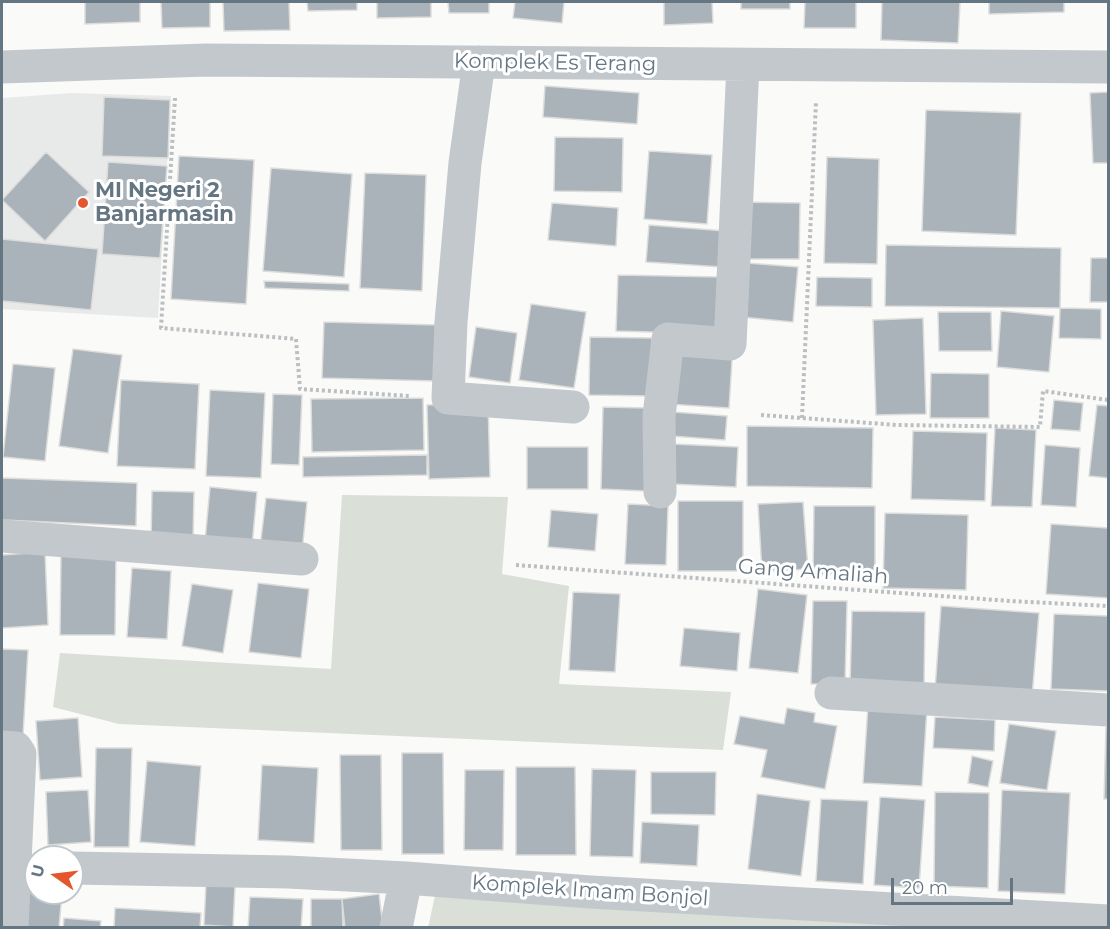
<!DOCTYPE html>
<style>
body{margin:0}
#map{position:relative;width:1110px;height:929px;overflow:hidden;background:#fafaf8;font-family:Montserrat,sans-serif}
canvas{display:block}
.frame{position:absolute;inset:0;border:3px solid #657683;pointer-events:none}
.north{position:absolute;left:24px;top:845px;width:60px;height:60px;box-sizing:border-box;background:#fff;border:2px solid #c1c8cd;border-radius:50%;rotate:284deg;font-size:16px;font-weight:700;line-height:24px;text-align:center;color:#657683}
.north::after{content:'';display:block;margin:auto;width:21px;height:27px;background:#e4572e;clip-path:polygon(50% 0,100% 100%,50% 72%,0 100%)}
.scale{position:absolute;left:891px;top:878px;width:122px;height:27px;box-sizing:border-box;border:3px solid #657683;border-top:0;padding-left:8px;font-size:18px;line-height:21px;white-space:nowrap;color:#657683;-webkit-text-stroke:4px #fff;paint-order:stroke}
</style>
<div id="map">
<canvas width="1110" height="929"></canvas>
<div class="frame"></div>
<div class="north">U</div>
<div class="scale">20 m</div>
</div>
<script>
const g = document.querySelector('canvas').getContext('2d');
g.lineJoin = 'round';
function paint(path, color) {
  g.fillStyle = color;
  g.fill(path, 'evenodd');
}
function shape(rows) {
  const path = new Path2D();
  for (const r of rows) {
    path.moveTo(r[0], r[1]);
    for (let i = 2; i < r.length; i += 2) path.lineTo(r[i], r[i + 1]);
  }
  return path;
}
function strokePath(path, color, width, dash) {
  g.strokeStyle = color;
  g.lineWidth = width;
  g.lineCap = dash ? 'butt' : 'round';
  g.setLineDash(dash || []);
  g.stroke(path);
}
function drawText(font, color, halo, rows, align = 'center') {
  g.font = font + ' Montserrat,sans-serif';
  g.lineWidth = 6;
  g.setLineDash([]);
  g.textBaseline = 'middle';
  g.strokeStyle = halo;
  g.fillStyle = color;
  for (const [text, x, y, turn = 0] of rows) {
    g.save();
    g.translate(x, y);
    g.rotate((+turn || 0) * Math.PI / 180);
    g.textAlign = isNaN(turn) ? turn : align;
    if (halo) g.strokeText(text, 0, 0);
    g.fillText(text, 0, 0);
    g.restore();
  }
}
paint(shape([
 [72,93,171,96,158,318,2,309,2,98]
]), '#e8e9e9');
paint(shape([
 [342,495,508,497,502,574,569,586,559,684,731,692,723,750,119,724,53,707,60,653,331,669],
 [436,891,1001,928,428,928]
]), '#dadfd7');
const building = shape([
 [85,2,140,2,140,22,85,24,85,2],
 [161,2,210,2,210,27,162,28,161,2],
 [223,2,289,2,290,30,224,31,223,2],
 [307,2,357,2,357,10,308,11,307,2],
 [377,2,431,2,431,17,377,18,377,2],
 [448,2,489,2,489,13,449,13,448,2],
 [515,2,564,2,562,23,513,18,515,2],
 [664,2,712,2,713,23,664,25,664,2],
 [741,2,790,2,790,9,741,9,741,2],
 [805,2,856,2,856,28,804,28,805,2],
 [882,2,960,2,958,43,881,40,882,2],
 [989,2,1064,2,1064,12,989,14,989,2],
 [545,86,639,93,637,124,543,117,545,86],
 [1108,92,1108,163,1093,163,1090,93,1108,92],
 [104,97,170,100,168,158,102,156,104,97],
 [926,110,1021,113,1016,235,922,231,926,110],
 [555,137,623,138,622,192,554,191,555,137],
 [649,151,712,155,707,224,644,219,649,151],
 [46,152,89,192,45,241,2,200,46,152],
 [179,156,254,160,246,304,171,299,179,156],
 [827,157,879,159,877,264,824,263,827,157],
 [108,162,167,166,160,258,102,254,108,162],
 [271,168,352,174,344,277,263,271,271,168],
 [365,173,426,175,422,291,360,288,365,173],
 [737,202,800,203,799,259,736,259,737,202],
 [552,203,618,208,616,246,548,240,552,203],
 [649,225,725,231,722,267,646,262,649,225],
 [2,239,98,249,91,310,2,301,2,239],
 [886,245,1061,248,1060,308,885,306,886,245],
 [1091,258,1108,258,1108,302,1090,302,1091,258],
 [747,263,798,267,793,322,741,317,747,263],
 [618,275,719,277,718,334,616,331,618,275],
 [817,277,872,278,872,307,816,306,817,277],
 [264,281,349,284,349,291,265,288,264,281],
 [531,304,586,312,574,388,519,380,531,304],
 [1060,308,1101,309,1101,339,1059,338,1060,308],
 [1001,311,1054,316,1049,372,997,367,1001,311],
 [938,312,991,312,992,351,939,351,938,312],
 [923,318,926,414,876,415,873,320,923,318],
 [324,322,438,325,436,381,322,378,324,322],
 [476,327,517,333,510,383,469,377,476,327],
 [590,337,652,338,651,396,589,395,590,337],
 [673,340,733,345,729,408,668,404,673,340],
 [73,349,122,355,108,453,59,446,73,349],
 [13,364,55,368,45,461,3,457,13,364],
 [931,373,989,374,989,418,930,418,931,373],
 [121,380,199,384,195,469,117,466,121,380],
 [210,390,265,393,261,478,206,476,210,390],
 [273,394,302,395,299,465,271,464,273,394],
 [423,398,424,450,312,452,311,399,423,398],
 [1054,400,1083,403,1080,431,1051,429,1054,400],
 [488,403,490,477,429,479,427,405,488,403],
 [1097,405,1108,406,1108,478,1089,476,1097,405],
 [603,407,647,408,645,491,601,489,603,407],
 [673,412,727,416,725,440,671,436,673,412],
 [747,426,873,428,872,488,747,486,747,426],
 [995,428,1036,430,1032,507,991,506,995,428],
 [913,431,987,433,985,501,911,499,913,431],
 [673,444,738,447,736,487,671,484,673,444],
 [1045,445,1080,448,1076,507,1041,505,1045,445],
 [527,447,588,447,588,489,527,489,527,447],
 [427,455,427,475,303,477,303,457,427,455],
 [2,478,137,483,136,526,2,520,2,478],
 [210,487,257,492,252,546,205,541,210,487],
 [152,491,194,492,193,541,151,541,152,491],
 [266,498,307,502,302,552,260,547,266,498],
 [678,501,743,501,743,571,678,571,678,501],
 [803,502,808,569,762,572,758,504,803,502],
 [628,504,668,506,666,565,625,564,628,504],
 [814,506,875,506,875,574,813,575,814,506],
 [551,510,598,514,595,551,548,547,551,510],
 [885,513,968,515,966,590,883,588,885,513],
 [1051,524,1108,528,1108,598,1046,594,1051,524],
 [45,552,48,625,2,628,2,555,45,552],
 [61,554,116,555,115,635,60,635,61,554],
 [132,568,171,571,167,639,127,637,132,568],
 [258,583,309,589,301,658,249,652,258,583],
 [192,584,233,590,223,653,182,646,192,584],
 [758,589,807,595,798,673,749,668,758,589],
 [573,592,620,594,615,672,569,670,573,592],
 [813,601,847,601,845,684,811,684,813,601],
 [941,606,1039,613,1032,697,935,690,941,606],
 [852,611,925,612,924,687,850,686,852,611],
 [1054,614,1108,616,1108,691,1051,689,1054,614],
 [684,628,740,633,737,671,680,666,684,628],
 [2,649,28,650,23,735,2,734,2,649],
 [868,705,927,708,922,786,863,783,868,705],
 [787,708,815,713,814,722,837,726,825,789,761,777,767,750,734,744,740,716,784,724,787,708],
 [935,717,995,720,994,751,933,748,935,717],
 [78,718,82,777,40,780,36,721,78,718],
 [1009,724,1056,731,1047,790,1000,783,1009,724],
 [1106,727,1108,727,1108,799,1104,799,1106,727],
 [96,748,132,748,129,847,94,847,96,748],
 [402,753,443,753,444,854,402,854,402,753],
 [340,755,381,755,382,850,341,850,340,755],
 [972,756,993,761,988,787,968,783,972,756],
 [147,761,201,766,195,846,140,842,147,761],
 [262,765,318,768,314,843,258,840,262,765],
 [516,767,575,767,576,855,516,855,516,767],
 [592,769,636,770,633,857,590,856,592,769],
 [465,770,504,770,503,850,464,850,465,770],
 [651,772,716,772,715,815,651,814,651,772],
 [88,790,91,842,48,845,46,792,88,790],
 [1002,790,1070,793,1065,894,998,891,1002,790],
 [935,792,989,793,988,888,934,886,935,792],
 [757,794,810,801,801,876,748,869,757,794],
 [880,797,925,800,919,888,874,885,880,797],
 [821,799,868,801,863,884,816,881,821,799],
 [642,822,699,825,697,866,640,863,642,822],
 [25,882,36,882,36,893,62,893,59,928,22,928,25,882],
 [206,884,235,886,233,927,204,925,206,884],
 [379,894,383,928,345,928,342,899,379,894],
 [250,897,303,899,301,928,248,928,250,897],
 [311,899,342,899,343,928,311,928,311,899],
 [115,908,201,913,200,928,114,928,115,908],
 [64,918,101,921,100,928,63,928,64,918]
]);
paint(building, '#aab3b9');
strokePath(building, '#dcdcda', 1.5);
strokePath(shape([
 [175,98,161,328,296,339,300,389,410,396],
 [761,415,897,425,1040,427,1043,391,1108,400],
 [802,418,816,101],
 [516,565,1010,601,1108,606]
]), '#bbbfc2', 4, [3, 3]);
strokePath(shape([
 [479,62,465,163,451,322,448,398,573,407],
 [2,67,206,60,1108,67],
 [660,492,659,416,668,339,730,344,743,65],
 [2,536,302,559],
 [831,693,1108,710],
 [2,747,16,748,20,754,12,928],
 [72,868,288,872,406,878,590,892,1108,921],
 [396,928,406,878]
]), '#c3c8cc', 33);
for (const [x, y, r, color] of [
 [83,203,6,"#e4572e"]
]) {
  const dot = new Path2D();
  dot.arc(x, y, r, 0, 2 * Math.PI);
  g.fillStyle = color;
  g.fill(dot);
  strokePath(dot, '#fff', 2);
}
drawText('21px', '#657683', '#fff', [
 ["Komplek Es Terang",555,63,1],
 ["Gang Amaliah",813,572,4],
 ["Komplek Imam Bonjol",590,891,4]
]);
drawText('bold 21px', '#657683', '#fff', [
 ["MI Negeri 2",95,191],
 ["Banjarmasin",95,215]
], 'left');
</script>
